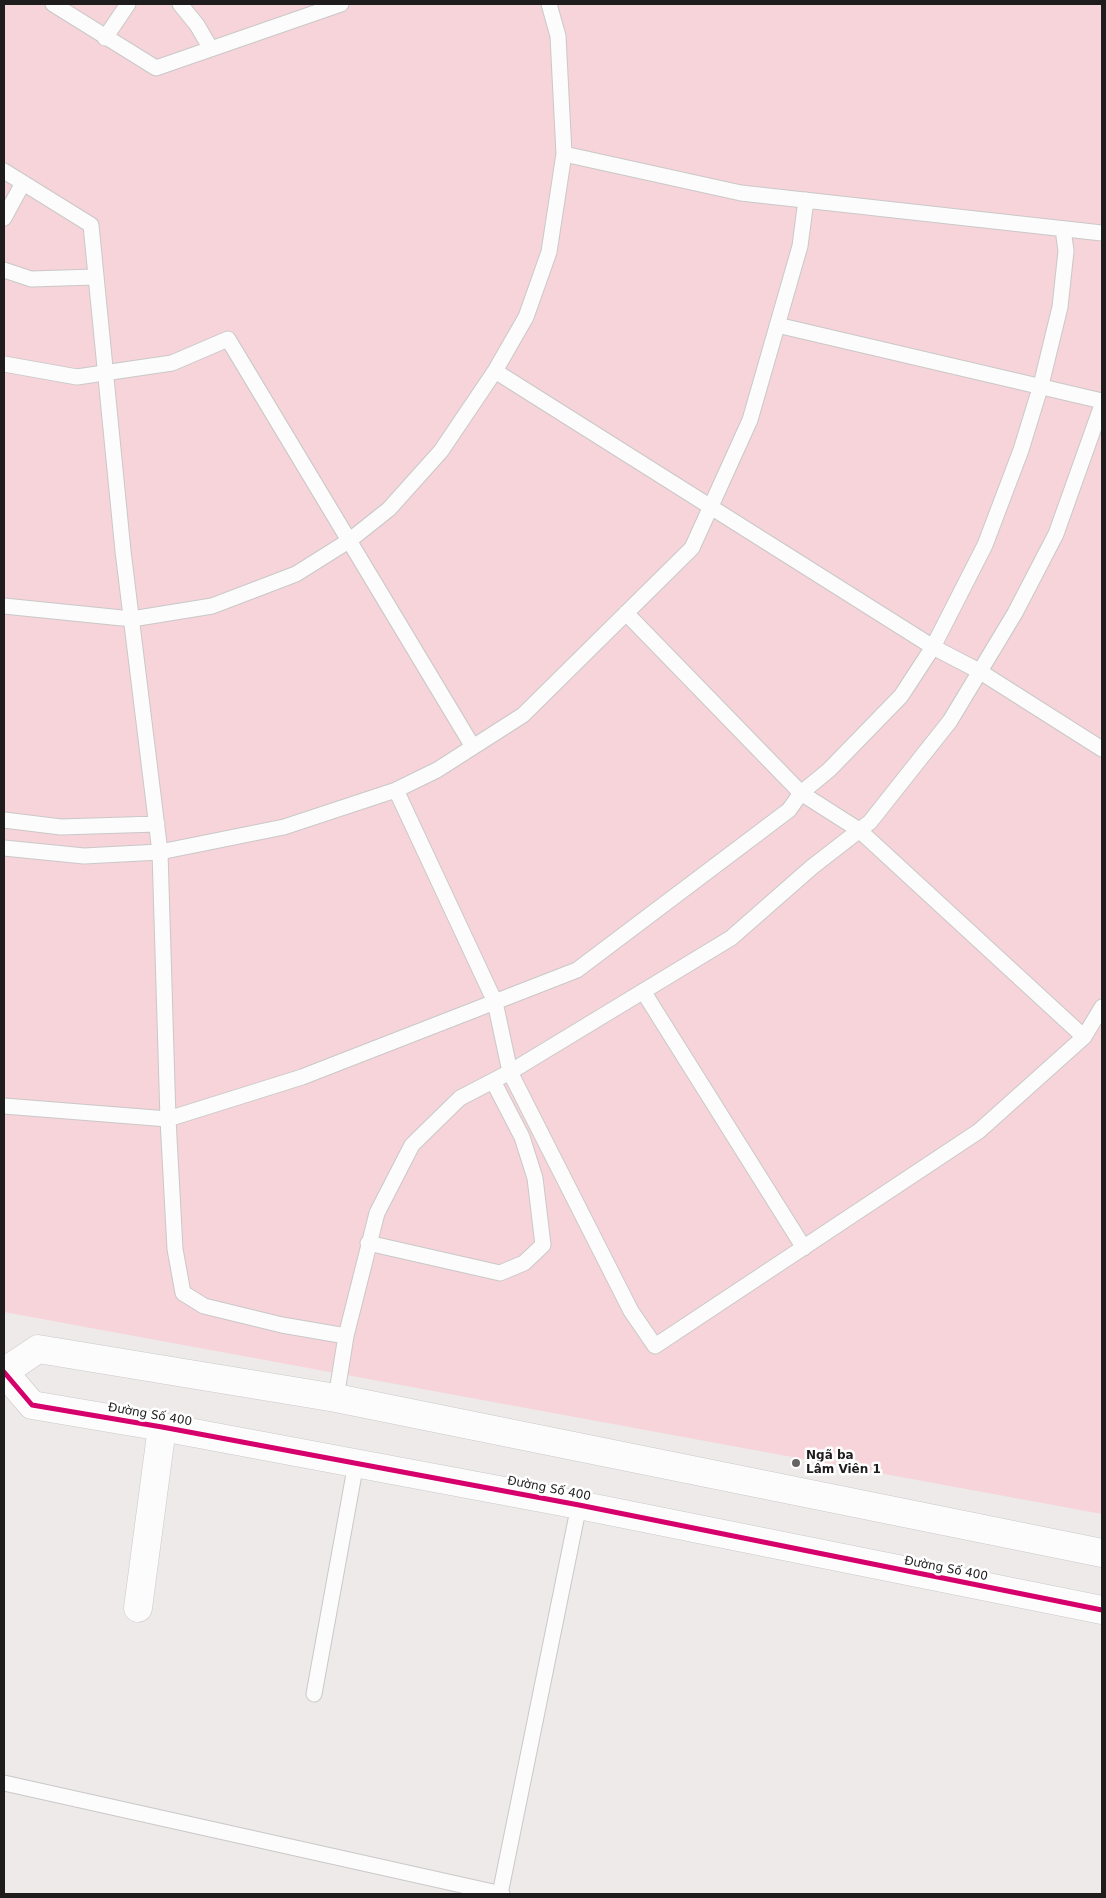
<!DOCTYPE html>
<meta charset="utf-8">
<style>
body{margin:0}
#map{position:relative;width:1106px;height:1898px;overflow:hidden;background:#eeeaea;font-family:"DejaVu Sans",sans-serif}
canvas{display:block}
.frame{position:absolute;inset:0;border:5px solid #1e1c1c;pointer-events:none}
</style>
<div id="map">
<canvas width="1106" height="1898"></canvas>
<div class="frame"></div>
</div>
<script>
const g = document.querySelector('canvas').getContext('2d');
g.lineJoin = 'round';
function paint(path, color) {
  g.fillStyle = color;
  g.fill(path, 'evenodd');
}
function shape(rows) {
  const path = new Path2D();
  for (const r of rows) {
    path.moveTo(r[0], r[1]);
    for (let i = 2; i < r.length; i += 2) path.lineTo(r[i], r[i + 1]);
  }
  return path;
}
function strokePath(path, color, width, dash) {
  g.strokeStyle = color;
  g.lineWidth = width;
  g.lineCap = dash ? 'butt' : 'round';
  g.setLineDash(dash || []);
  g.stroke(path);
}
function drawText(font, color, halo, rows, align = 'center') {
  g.font = font + ' "DejaVu Sans",sans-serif';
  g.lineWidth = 5;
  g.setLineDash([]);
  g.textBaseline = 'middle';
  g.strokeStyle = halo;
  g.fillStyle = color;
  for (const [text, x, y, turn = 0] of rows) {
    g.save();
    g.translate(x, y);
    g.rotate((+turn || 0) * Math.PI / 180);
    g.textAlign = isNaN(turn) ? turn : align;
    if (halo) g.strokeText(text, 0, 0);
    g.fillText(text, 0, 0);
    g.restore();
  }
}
paint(shape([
 [4,4,1102,4,1102,1514,4,1312]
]), '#f6d4d9');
const service = shape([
 [53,4,156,68,341,4],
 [180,4,197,25,211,49],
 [105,38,128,4],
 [564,154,741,193,1102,233],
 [4,171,91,225,123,551,160,852,168,1119,175,1249,183,1293,204,1306,282,1325,346,1336],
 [4,218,23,183],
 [4,270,31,279,95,277],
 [777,325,1102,401],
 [4,364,77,377,172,363,228,339,473,747],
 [495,371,933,647,979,671,1102,749],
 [4,606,132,619,212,606,296,574,350,540,389,509,441,451,495,371,526,317,549,252,564,154,558,36,549,4],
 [626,613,801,793,859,830,1084,1037],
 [396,790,495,1002,510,1072,631,1311,655,1346,979,1131,1084,1037,1102,1007],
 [4,820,61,827,157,824],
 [4,848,84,856,160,852,284,827,396,790,437,770,523,715,692,548,750,420,800,246,806,200],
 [643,991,804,1248],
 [4,1106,168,1119,302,1077,577,970,789,810,801,793,829,770,901,696,933,647,985,545,1021,450,1041,385,1060,307,1066,251,1063,229],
 [368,1243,500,1273,524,1263,543,1245,535,1178,522,1137,493,1081],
 [336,1398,346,1336,377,1213,412,1145,460,1098,510,1072,731,938,812,867,870,822,950,721,1015,613,1056,534,1102,405],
 [314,1694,356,1463],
 [4,1783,502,1894],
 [500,1894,579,1505]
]);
const minor = shape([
 [138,1608,162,1427]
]);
const tertiary = shape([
 [4,1372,32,1405,162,1427,579,1505,1102,1610],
 [4,1372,38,1349,336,1398,1102,1553]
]);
strokePath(service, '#cac8c8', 17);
strokePath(minor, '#cac8c8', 29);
strokePath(tertiary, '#cac8c8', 29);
strokePath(service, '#fcfcfc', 15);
strokePath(minor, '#fcfcfc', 28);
strokePath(tertiary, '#fcfcfc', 28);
strokePath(shape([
 [4,1372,32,1405,162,1427,579,1505,1102,1610]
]), '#d6006c', 5);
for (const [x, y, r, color] of [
 [796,1463,5,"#676464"]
]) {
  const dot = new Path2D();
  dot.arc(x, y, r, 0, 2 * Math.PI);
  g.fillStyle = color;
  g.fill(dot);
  strokePath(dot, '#fff', 2);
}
drawText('12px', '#1e1c1c', '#fff', [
 ["Đường Số 400",150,1415,10],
 ["Đường Số 400",549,1489,11],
 ["Đường Số 400",946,1569,11]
]);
drawText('bold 12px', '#1e1c1c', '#fff', [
 ["Ngã ba",806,1456],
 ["Lâm Viên 1",806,1470]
], 'left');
</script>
